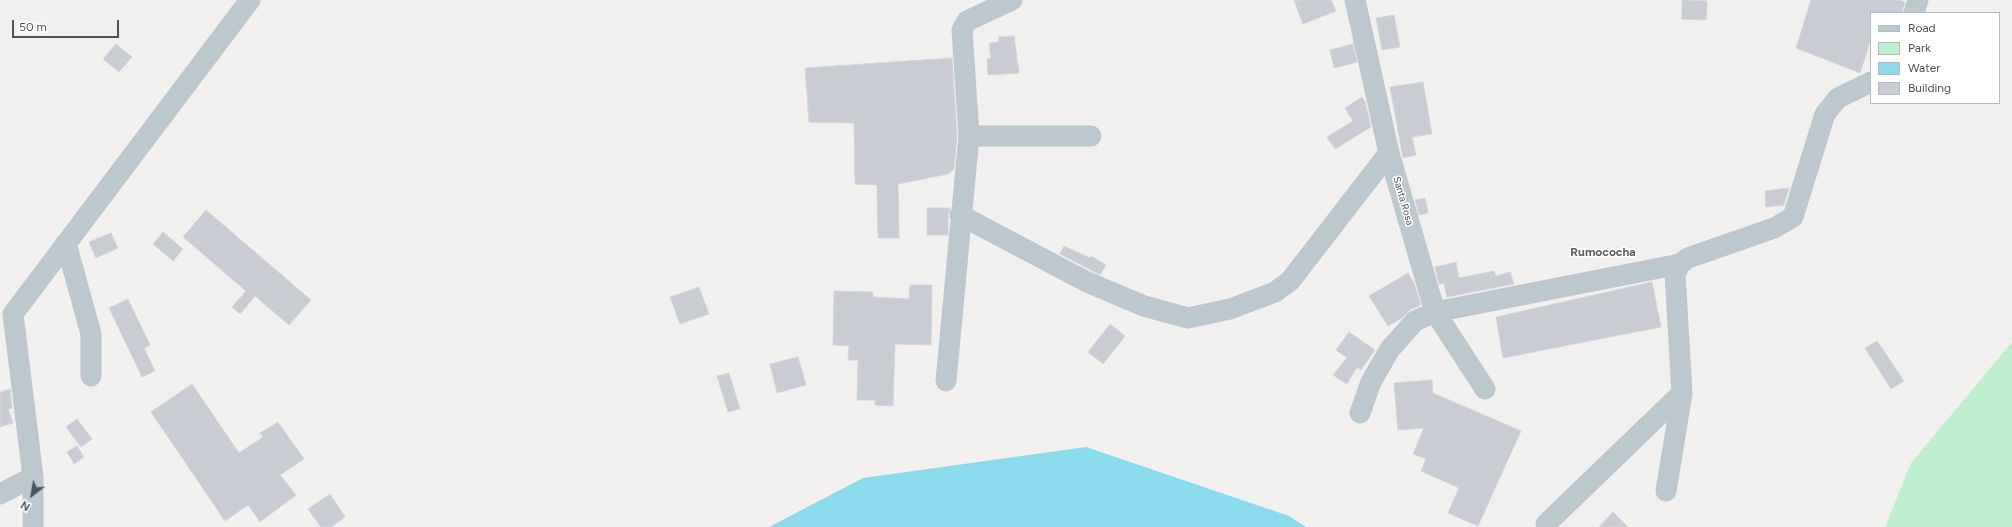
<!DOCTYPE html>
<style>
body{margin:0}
#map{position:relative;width:2012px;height:527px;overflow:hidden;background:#f2efef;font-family:Figtree,sans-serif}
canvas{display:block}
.legend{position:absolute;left:1870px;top:12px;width:130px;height:92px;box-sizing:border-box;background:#fff;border:1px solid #b5babe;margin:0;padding:5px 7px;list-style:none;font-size:12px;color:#47535d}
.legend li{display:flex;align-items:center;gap:8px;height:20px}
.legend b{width:20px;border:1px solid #b5babe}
.north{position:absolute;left:12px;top:475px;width:40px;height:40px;-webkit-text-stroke:3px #fff;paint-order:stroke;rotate:211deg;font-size:11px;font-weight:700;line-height:16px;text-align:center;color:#47535d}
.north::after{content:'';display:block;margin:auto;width:14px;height:18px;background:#47535d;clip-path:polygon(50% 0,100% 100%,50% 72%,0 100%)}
.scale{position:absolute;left:12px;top:20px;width:107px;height:18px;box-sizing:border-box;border:2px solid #47535d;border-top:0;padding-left:5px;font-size:12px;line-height:14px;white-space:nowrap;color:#47535d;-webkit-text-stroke:3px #fff;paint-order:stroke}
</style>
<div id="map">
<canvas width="2012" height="527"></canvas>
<ul class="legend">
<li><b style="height:5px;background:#bdc7ce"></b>Road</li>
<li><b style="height:11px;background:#beefcf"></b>Park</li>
<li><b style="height:11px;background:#8bdbed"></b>Water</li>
<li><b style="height:11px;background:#c9ccd2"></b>Building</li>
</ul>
<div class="north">N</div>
<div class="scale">50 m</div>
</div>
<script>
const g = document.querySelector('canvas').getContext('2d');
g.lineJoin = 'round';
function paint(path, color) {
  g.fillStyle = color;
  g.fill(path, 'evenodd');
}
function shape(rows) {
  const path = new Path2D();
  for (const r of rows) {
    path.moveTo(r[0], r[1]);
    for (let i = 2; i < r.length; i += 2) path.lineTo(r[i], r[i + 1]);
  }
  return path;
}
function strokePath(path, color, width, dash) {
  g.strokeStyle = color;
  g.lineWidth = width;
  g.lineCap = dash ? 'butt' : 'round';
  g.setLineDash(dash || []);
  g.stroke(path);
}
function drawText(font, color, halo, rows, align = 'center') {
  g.font = font + ' Figtree,sans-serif';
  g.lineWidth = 3;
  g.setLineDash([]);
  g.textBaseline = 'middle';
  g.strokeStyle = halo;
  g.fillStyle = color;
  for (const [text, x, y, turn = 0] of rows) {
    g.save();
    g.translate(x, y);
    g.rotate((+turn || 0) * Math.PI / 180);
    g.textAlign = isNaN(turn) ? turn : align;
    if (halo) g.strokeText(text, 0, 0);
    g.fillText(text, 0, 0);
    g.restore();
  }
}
paint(shape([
 [2012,342,2012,527,1885,527,1911,463]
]), '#beefcf');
paint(shape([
 [1086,447,1289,516,1306,527,769,527,863,478]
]), '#8bdbed');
const building = shape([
 [1294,0,1331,0,1336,11,1303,24,1294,0],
 [1682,0,1707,1,1706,20,1682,19,1682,0],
 [1811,0,1899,0,1905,2,1902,13,1871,13,1871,39,1860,73,1796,48,1811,0],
 [1394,15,1400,47,1382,50,1376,18,1394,15],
 [1014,36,1019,73,988,75,987,59,991,58,989,43,999,42,998,37,1014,36],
 [116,44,132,57,119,72,103,59,116,44],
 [1353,44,1357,62,1334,68,1330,50,1353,44],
 [952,58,957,136,954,169,948,174,898,184,899,238,878,238,877,185,855,184,854,123,809,122,805,68,952,58],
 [1423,82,1432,134,1412,137,1416,155,1403,158,1390,87,1423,82],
 [1362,97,1365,102,1371,127,1335,149,1327,137,1353,121,1345,108,1362,97],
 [1789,188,1784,205,1766,207,1765,191,1789,188],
 [1425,198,1428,213,1419,215,1415,200,1425,198],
 [927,208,950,208,948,215,948,235,927,235,927,208],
 [206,210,311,300,289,325,255,296,240,314,232,307,246,291,183,237,206,210],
 [163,232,183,249,173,261,153,244,163,232],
 [111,233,118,248,96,258,89,242,111,233],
 [1064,246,1090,258,1091,256,1106,265,1100,275,1060,254,1064,246],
 [1456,262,1459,278,1494,271,1496,276,1510,272,1514,284,1447,297,1444,283,1439,284,1435,267,1456,262],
 [1408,273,1414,283,1421,305,1410,310,1402,318,1388,326,1369,296,1408,273],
 [1652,282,1661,327,1503,358,1496,317,1652,282],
 [910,285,932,285,931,345,895,344,893,406,875,405,875,400,857,400,858,360,848,360,849,346,833,345,834,291,873,292,873,297,909,299,910,285],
 [699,287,709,314,680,324,670,297,699,287],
 [128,299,150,345,144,348,155,371,142,377,109,308,128,299],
 [1110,324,1125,336,1103,364,1088,352,1110,324],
 [1349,332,1375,350,1361,370,1357,367,1347,384,1333,375,1347,358,1336,350,1349,332],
 [1877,341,1904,381,1891,389,1865,348,1877,341],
 [798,357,806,385,777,393,770,364,798,357],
 [729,373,740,409,728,412,717,376,729,373],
 [1432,380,1433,393,1521,431,1478,526,1448,513,1459,488,1421,471,1426,459,1413,454,1424,428,1398,430,1394,383,1432,380],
 [192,384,239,453,263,437,260,433,278,422,304,459,280,475,296,495,260,522,248,505,225,521,151,412,192,384],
 [10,389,12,408,8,409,13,423,0,427,0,392,10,389],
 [77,419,92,439,81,447,66,427,77,419],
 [77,446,84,457,74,464,67,452,77,446],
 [330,494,345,517,331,527,321,527,308,509,330,494],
 [1613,512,1628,527,1599,527,1613,512]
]);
paint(building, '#c9ccd2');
strokePath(building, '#d3d6db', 1);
strokePath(shape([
 [1355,0,1389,153,1435,312,1485,389],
 [1914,13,1918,0],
 [969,136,1091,136],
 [960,215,1087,282,1144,306,1188,318,1230,309,1275,292,1290,281,1389,153],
 [66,243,91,334,91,376],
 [946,381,969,136,962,30,967,21,1012,0],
 [1360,413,1371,382,1390,349,1415,321,1435,312,1680,264],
 [1666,491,1682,393,1675,274,1680,264,1688,258,1774,228,1793,217,1825,114,1838,98,1871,82],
 [0,494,33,477],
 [1546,524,1682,393],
 [33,527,33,477,13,314,250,0]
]), '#bdc7ce', 21);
drawText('10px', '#47535d', '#fff', [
 ["Santa Rosa",1403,201,74]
]);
drawText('bold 12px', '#5c6064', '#fff', [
 ["Rumococha",1603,252]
]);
</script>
